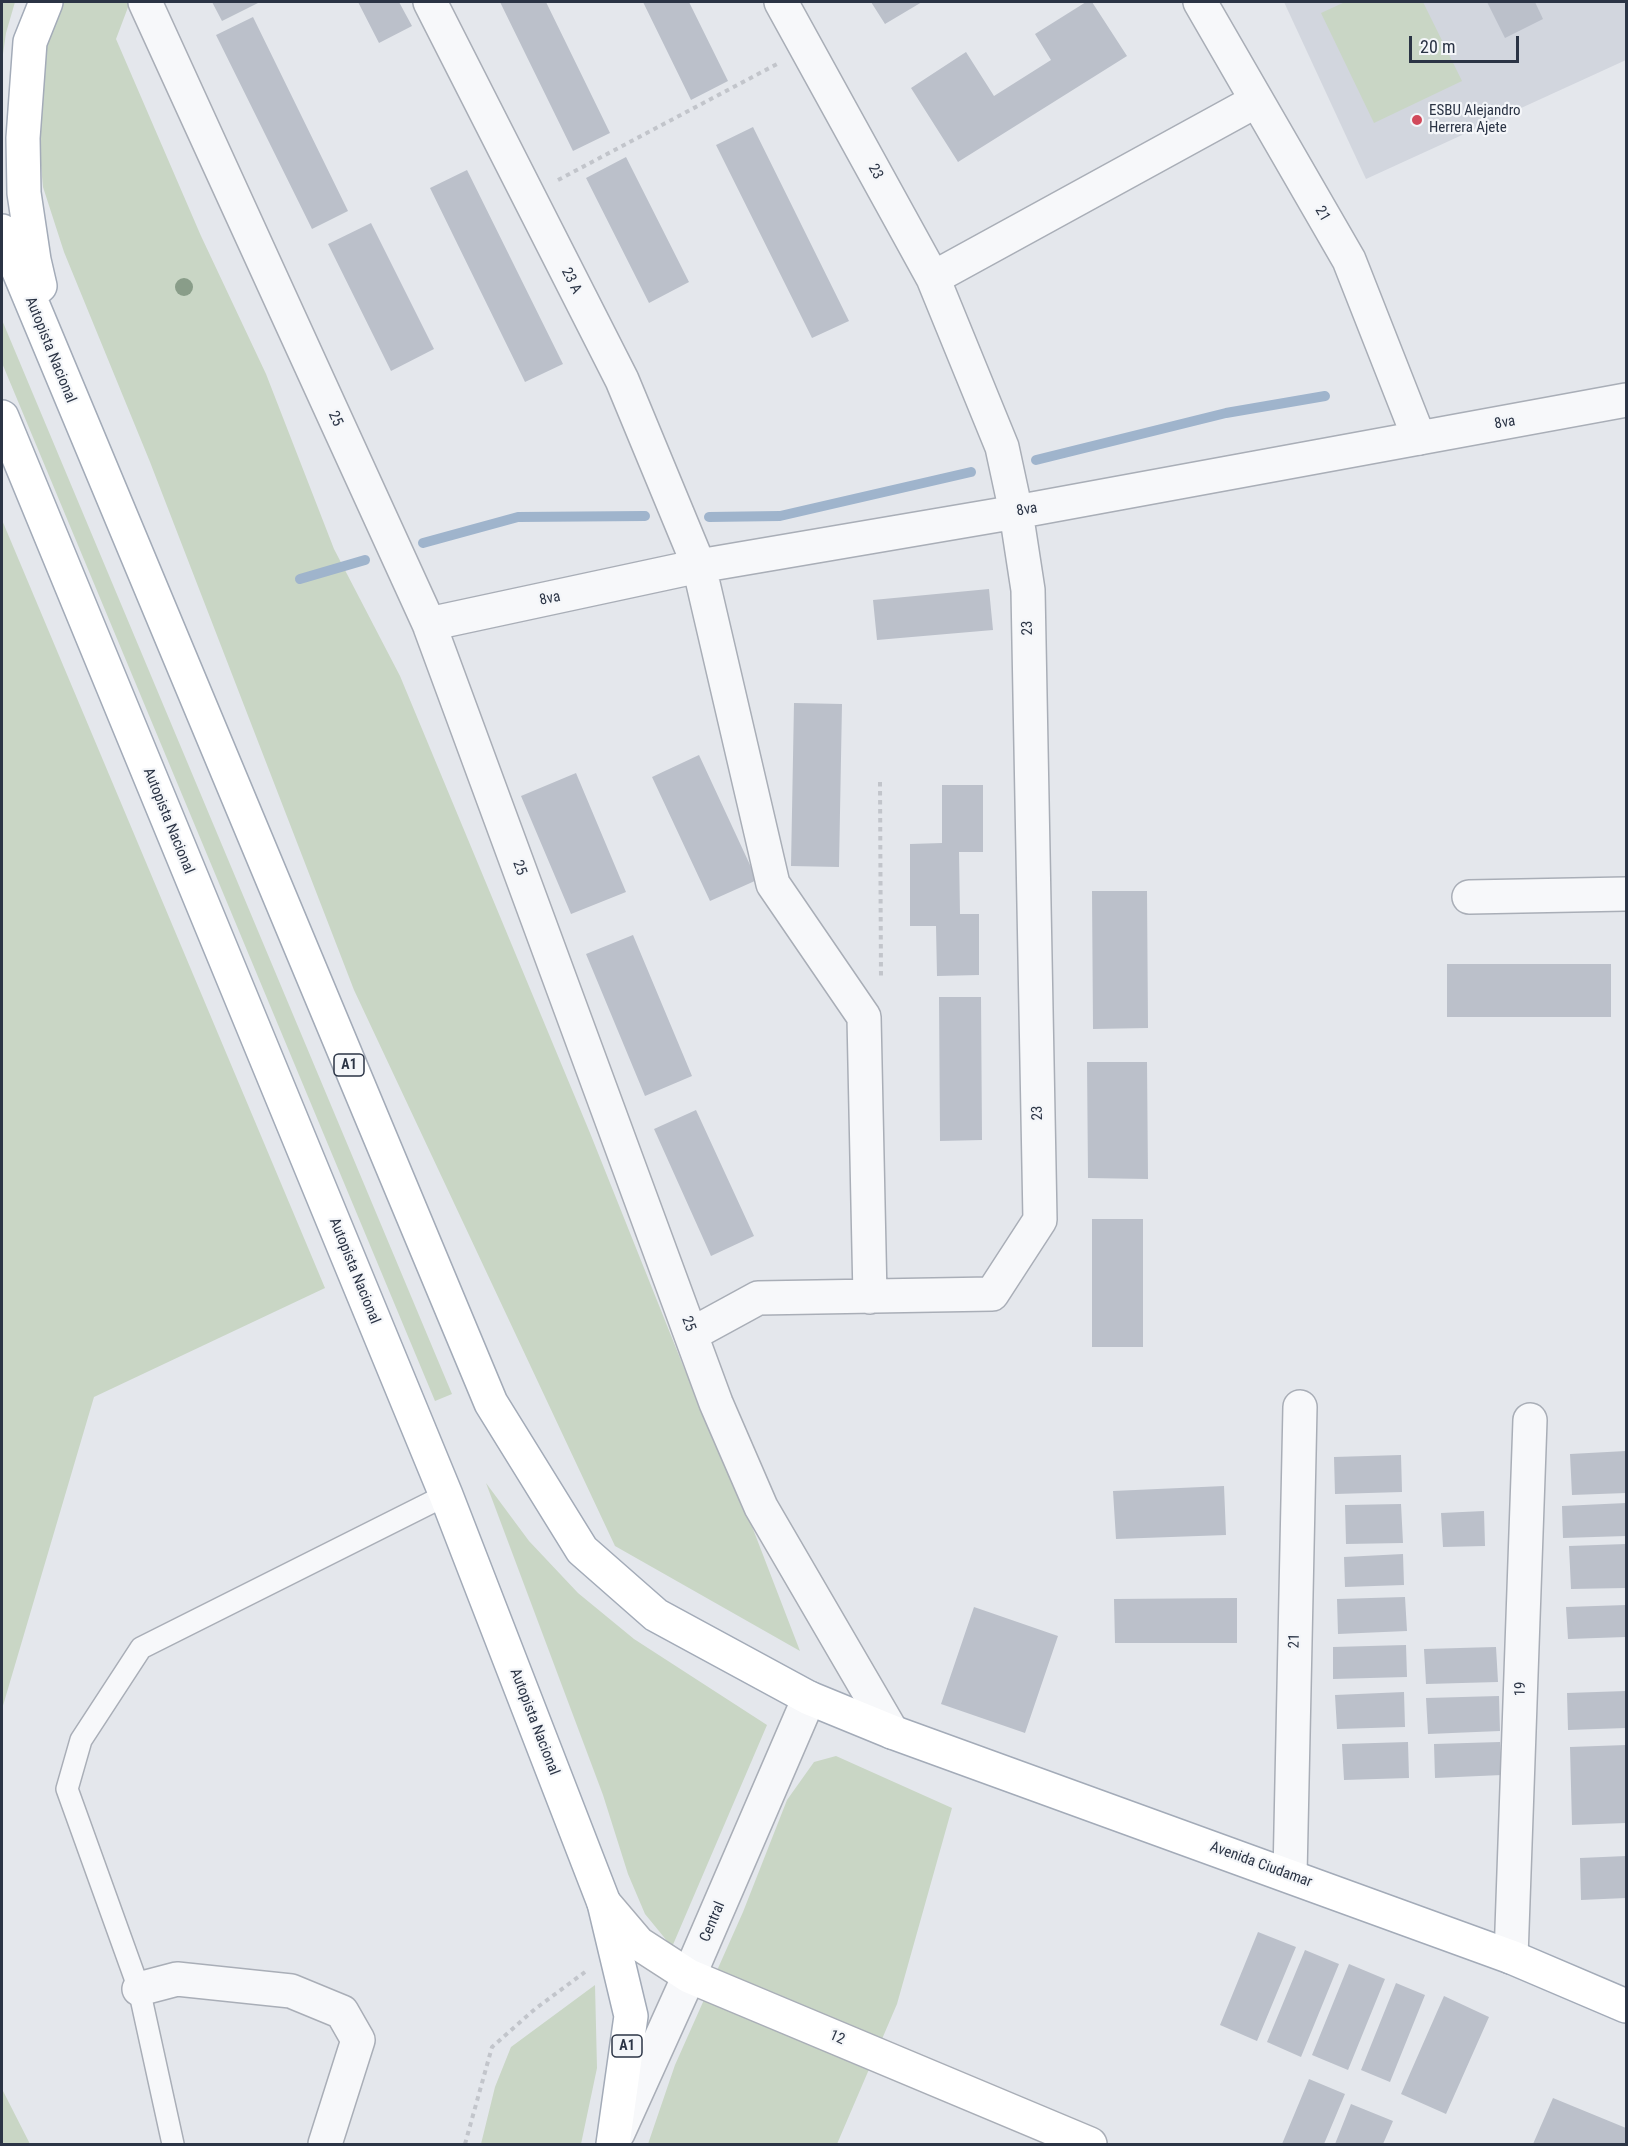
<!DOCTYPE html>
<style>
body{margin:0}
#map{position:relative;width:1628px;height:2146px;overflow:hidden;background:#e4e7ec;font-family:"Roboto Condensed",sans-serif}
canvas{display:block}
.frame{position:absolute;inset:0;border:3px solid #2b3445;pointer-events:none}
.scale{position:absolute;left:1409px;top:36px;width:110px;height:27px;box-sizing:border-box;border:3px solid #2b3445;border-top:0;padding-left:8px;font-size:18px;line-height:21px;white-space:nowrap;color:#2b3445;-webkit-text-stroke:4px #f4f6f9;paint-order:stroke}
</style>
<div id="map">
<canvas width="1628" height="2146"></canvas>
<div class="frame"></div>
<div class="scale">20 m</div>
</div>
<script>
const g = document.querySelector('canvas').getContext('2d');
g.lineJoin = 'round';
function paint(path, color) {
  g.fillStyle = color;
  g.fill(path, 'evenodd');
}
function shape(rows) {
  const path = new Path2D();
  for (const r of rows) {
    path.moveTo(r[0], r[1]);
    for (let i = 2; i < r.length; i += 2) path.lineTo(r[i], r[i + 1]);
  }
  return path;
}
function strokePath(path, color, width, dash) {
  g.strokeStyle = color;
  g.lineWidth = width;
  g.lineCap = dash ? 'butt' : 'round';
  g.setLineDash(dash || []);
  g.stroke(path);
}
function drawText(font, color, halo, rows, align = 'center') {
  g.font = font + ' "Roboto Condensed",sans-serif';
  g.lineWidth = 4.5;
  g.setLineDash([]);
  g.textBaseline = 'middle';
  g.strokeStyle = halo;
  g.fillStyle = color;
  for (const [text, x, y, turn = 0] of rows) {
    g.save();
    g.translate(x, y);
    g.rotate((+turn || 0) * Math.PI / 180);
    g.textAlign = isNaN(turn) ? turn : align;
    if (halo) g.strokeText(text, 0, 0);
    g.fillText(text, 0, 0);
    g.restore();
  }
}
paint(shape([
 [1284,2,1626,2,1626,60,1366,179]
]), '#d2d6de');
paint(shape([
 [2,2,15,2,6,33,2,61],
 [62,2,130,2,116,39,201,236,266,374,334,549,400,676,590,1133,684,1368,748,1516,800,1651,615,1546,354,990,150,462,64,252,43,187,38,133,44,48],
 [1345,2,1423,2,1462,81,1374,123,1321,13],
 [2,320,452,1394,435,1401,2,363],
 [2,520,325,1288,94,1397,2,1709],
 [486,1483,529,1541,578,1593,634,1639,767,1725,672,1947,645,1914,628,1874,603,1795],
 [836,1756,952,1808,897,2004,837,2144,648,2144,675,2065,743,1912,787,1800,814,1762],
 [595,1985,597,2068,581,2144,481,2144,495,2087,511,2047],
 [2,2089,30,2144,2,2144]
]), '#c9d6c5');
strokePath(shape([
 [1036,460,1226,413,1325,396],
 [709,517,780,516,971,472],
 [423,543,518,517,645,516],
 [300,579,365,560]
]), '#9fb4cc', 10);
paint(shape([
 [212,2,260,2,222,21],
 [358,2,399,2,412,26,379,43],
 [500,2,546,2,610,133,573,151],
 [643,2,689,2,728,81,691,100],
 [871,2,922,2,885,24],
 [1086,2,1092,2,1127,56,958,162,911,88,966,52,994,96,1051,60,1035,34],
 [1487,2,1535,2,1543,19,1505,38],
 [253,17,348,211,312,229,216,35],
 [753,127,849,321,812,338,716,145],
 [626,157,689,282,649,303,586,178],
 [467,170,563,364,525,382,430,188],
 [371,223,434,349,391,371,328,244],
 [989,589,993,630,877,640,873,600],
 [794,703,842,704,839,867,791,866],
 [699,755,757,880,710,901,652,777],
 [576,773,626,892,571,914,521,796],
 [942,785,983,785,983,852,959,852,960,914,979,914,979,975,937,976,936,926,910,926,910,844,942,843],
 [1092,891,1147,891,1148,1028,1093,1029],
 [633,935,692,1076,645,1096,586,954],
 [1447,964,1611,964,1611,1017,1447,1017],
 [939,997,981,997,982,1140,940,1141],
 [1087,1062,1147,1062,1148,1179,1088,1178],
 [696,1110,754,1236,711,1256,654,1129],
 [1092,1219,1143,1219,1143,1347,1092,1347],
 [1626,1451,1626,1493,1572,1495,1570,1454],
 [1401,1455,1402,1492,1335,1494,1334,1457],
 [1224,1486,1226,1535,1116,1539,1113,1491],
 [1626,1503,1626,1536,1563,1538,1562,1506],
 [1401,1504,1403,1543,1346,1544,1345,1505],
 [1484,1511,1485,1546,1443,1547,1441,1513],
 [1626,1544,1626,1588,1571,1589,1569,1546],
 [1403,1554,1404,1585,1345,1587,1344,1557],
 [1405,1597,1407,1631,1338,1634,1337,1599],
 [1237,1598,1237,1643,1115,1643,1114,1599],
 [1626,1605,1626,1637,1568,1639,1566,1607],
 [974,1607,1058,1636,1025,1733,941,1704],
 [1406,1645,1407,1677,1333,1679,1333,1647],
 [1496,1647,1498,1682,1426,1684,1424,1649],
 [1626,1691,1626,1728,1568,1730,1567,1693],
 [1404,1692,1405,1727,1337,1729,1335,1695],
 [1499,1696,1500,1731,1428,1734,1426,1698],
 [1408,1742,1409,1778,1344,1780,1342,1744],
 [1500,1742,1502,1775,1435,1778,1434,1744],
 [1626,1745,1626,1823,1572,1825,1570,1747],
 [1626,1856,1626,1898,1581,1900,1580,1858],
 [1258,1932,1296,1947,1257,2041,1220,2025],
 [1305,1950,1339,1964,1301,2057,1267,2042],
 [1349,1964,1385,1979,1348,2070,1312,2055],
 [1396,1983,1425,1995,1390,2082,1361,2070],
 [1444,1996,1489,2017,1446,2114,1401,2094],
 [1309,2079,1345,2094,1324,2144,1282,2144],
 [1553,2098,1626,2128,1626,2144,1533,2144],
 [1351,2104,1393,2121,1383,2144,1335,2144]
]), '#bbc0ca');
const service = shape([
 [173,2144,139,1989,67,1789,81,1740,141,1648,446,1495]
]);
const minor = shape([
 [145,2,429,624,716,1403,761,1507,892,1732],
 [430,2,622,380,699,566,773,884,864,1017,870,1297],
 [933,278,1256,101],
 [429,624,699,566,1016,512,1419,438],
 [1469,897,1626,894],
 [692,1334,758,1298,992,1294,1040,1220,1028,590,1016,512,1002,447,933,278,781,2],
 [1290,1875,1300,1407],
 [1511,1957,1530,1420],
 [139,1989,177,1979,291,1991,342,2012,358,2040,325,2144],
 [618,2133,689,1976,809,1698]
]);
const tertiary = shape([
 [1200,2,1349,260,1419,438,1626,400]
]);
const secondary = shape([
 [604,1903,638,1943,689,1976,1090,2144]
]);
const primary = shape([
 [2,231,491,1403,582,1550,656,1615,809,1698,892,1732,1511,1957,1626,2006],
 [40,286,34,260,24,193,23,138,30,42,46,2],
 [2,417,446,1495,604,1903,631,2016,613,2144]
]);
strokePath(service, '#a9aeb7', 24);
strokePath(minor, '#a9aeb7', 36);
strokePath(tertiary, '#a9aeb7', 36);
strokePath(secondary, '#a9aeb7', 36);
strokePath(primary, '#a3abb8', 36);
strokePath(shape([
 [558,180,777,64],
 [880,782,881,978],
 [465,2144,492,2047,535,2009,585,1972]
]), '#c2c5cb', 4, [4.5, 4.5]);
strokePath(service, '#f7f8fa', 21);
strokePath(minor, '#f7f8fa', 33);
strokePath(tertiary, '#f7f8fa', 33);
strokePath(secondary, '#fff', 33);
strokePath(primary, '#fff', 33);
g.fillStyle = '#899d89';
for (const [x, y] of [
 [184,287]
]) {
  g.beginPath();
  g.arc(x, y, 9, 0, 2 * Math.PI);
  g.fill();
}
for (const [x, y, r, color] of [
 [1417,120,6,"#d1495b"]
]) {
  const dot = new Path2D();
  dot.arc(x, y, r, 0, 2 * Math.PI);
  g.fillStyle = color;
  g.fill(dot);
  strokePath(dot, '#f4f6f9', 2);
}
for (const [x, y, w] of [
 [349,1065,30],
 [627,2046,30]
]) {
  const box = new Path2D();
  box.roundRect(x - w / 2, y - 11, w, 22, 4.5);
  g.fillStyle = '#f4f6f9';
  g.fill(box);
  strokePath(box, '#2b3445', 1.5);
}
drawText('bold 14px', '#2b3445', null, [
 ["A1",349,1065],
 ["A1",627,2046]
]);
drawText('15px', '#2b3445', '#f4f6f9', [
 ["ESBU Alejandro",1429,111],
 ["Herrera Ajete",1429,128]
], 'left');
drawText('15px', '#2b3445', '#f4f6f9', [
 ["23",875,172,61],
 ["21",1322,214,60],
 ["23 A",571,281,63],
 ["Autopista Nacional",50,350,68],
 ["25",335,419,65],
 ["8va",1505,423,-10],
 ["8va",1027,510,-10],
 ["8va",550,599,-12],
 ["23",1028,628,-91],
 ["Autopista Nacional",168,821,68],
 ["25",519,868,70],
 ["23",1038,1113,-91],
 ["Autopista Nacional",354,1271,68],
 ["25",688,1324,70],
 ["21",1295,1641,-89],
 ["19",1521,1689,-88],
 ["Autopista Nacional",534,1722,69],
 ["Avenida Ciudamar",1261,1865,20],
 ["Central",713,1922,-67],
 ["12",837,2038,23]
]);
</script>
